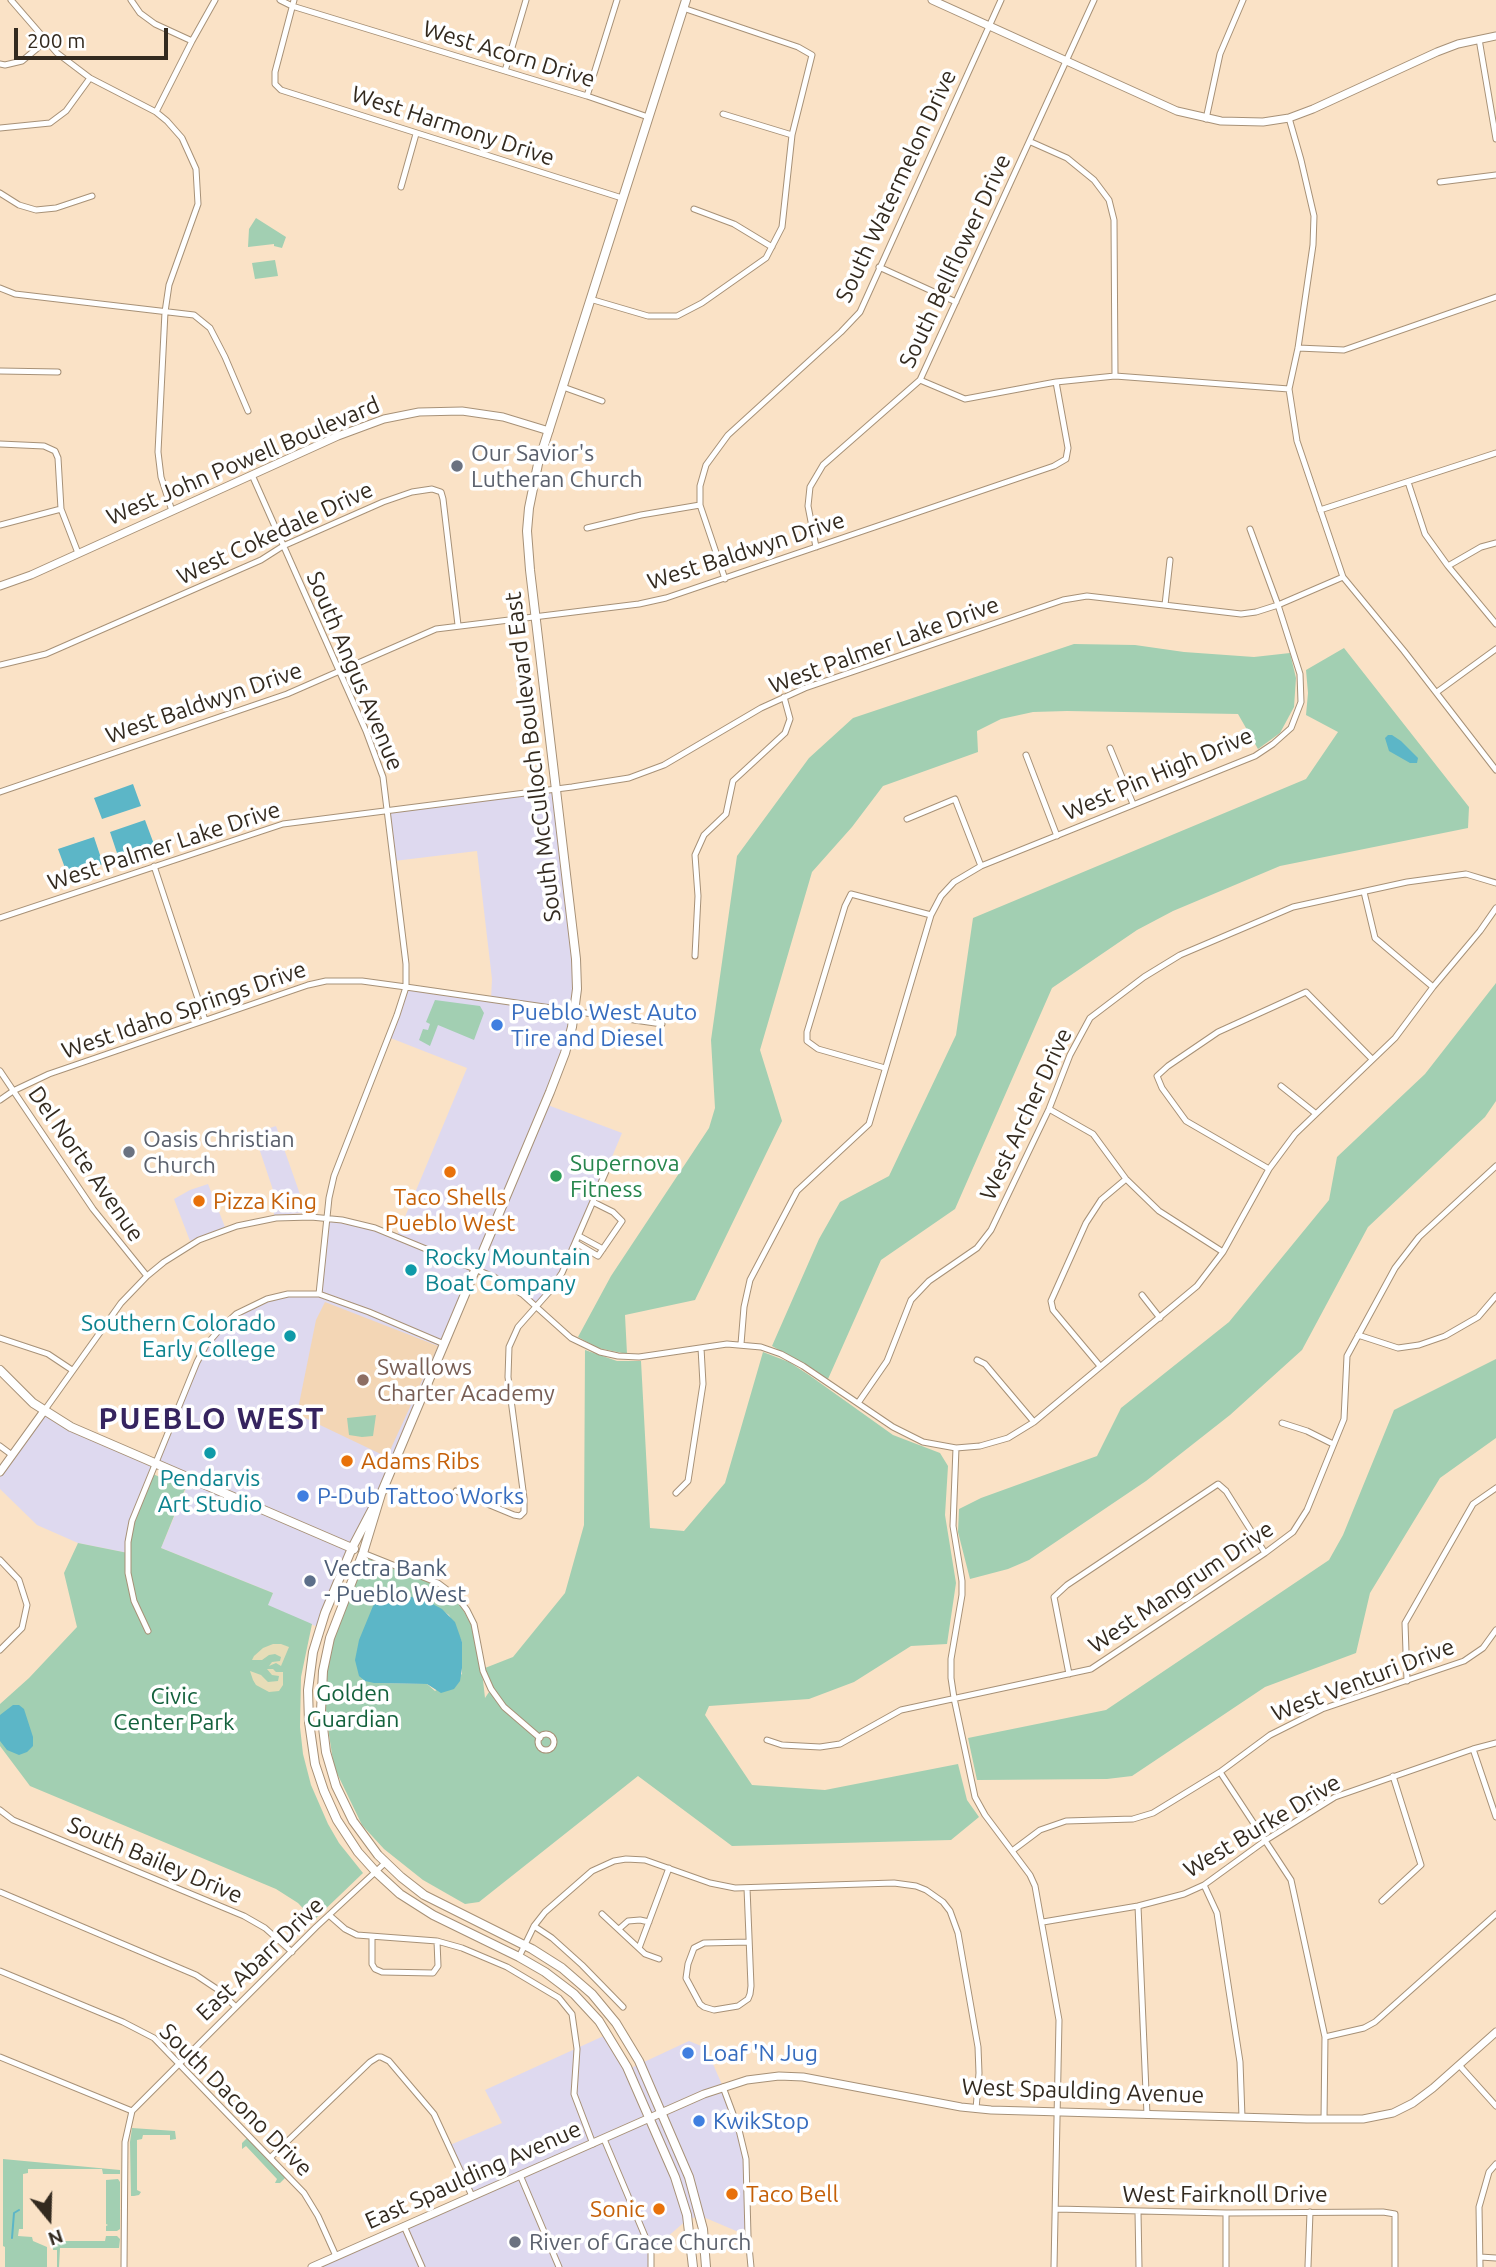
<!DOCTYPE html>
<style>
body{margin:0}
#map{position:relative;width:1496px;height:2267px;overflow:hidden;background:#fae2c6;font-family:Ubuntu,sans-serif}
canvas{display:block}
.north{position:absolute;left:14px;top:2183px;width:70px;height:70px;-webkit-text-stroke:5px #fff;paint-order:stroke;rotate:161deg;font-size:19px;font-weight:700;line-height:28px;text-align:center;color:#332a1f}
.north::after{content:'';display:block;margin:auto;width:24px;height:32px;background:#332a1f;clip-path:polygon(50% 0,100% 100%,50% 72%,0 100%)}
.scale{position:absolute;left:14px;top:28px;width:154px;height:32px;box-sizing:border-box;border:4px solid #332a1f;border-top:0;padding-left:9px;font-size:21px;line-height:24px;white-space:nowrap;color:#332a1f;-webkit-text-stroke:5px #fff;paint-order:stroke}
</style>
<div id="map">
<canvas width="1496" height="2267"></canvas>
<div class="north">N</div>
<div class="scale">200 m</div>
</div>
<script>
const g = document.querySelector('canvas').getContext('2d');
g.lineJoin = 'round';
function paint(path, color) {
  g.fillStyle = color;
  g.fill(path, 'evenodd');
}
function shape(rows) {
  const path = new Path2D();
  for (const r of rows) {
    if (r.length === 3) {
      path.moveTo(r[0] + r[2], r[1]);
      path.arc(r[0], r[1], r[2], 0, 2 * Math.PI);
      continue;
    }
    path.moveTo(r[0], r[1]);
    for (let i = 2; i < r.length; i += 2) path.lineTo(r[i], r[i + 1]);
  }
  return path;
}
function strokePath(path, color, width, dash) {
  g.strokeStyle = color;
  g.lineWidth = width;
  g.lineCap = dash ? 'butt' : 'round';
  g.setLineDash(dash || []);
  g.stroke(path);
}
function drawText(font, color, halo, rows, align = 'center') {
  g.font = font + ' Ubuntu,sans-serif';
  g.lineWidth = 7;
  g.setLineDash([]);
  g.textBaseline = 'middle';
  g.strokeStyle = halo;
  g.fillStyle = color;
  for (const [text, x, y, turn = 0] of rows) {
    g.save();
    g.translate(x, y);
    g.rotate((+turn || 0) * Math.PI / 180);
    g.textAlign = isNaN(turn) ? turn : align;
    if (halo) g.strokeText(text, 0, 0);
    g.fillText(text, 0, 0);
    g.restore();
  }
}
paint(shape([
 [557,789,575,946,573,1021,545,1104,622,1133,568,1262,536,1306,522,1294,476,1269,382,1492,320,1628,267,1605,273,1593,161,1548,190,1479,156,1464,128,1553,78,1543,37,1525,0,1489,0,1472,44,1411,155,1463,206,1345,243,1310,288,1294,319,1294,327,1218,397,1236,467,1068,388,1037,406,987,491,999,492,979,477,851,394,861,388,810],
 [276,1126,302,1200,304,1213,274,1215,274,1193,254,1133],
 [208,1184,225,1227,190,1241,174,1199,190,1190],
 [608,2034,629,2069,689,2041,706,2048,723,2087,745,2150,748,2236,701,2216,688,2219,651,2251,651,2267,312,2267,471,2196,450,2145,502,2123,485,2090]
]), '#ded9ef');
paint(shape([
 [325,1302,438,1346,387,1457,297,1414,316,1320]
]), '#f3d6b5');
paint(shape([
 [256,218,286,237,282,248,274,246,274,244,248,247,249,229],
 [275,260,278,276,255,279,252,263],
 [1074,644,1135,645,1184,652,1254,657,1290,653,1296,678,1294,707,1280,733,1258,749,1238,714,1067,711,1033,712,1001,719,977,731,978,752,883,786,852,827,812,872,760,1050,782,1121,695,1300,625,1315,627,1354,598,1348,578,1337,611,1276,709,1128,715,1108,711,1040,737,856,809,758,853,718],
 [1344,648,1469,807,1468,828,1280,866,1173,911,1137,930,1052,988,955,1209,881,1260,828,1379,772,1346,819,1239,840,1202,889,1176,956,1035,973,918,1306,779,1338,732,1306,715,1308,693,1306,670],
 [1496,983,1496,1101,1485,1117,1368,1227,1302,1350,1230,1415,1146,1481,1029,1560,1008,1569,970,1579,958,1532,959,1509,981,1498,1097,1456,1121,1408,1229,1322,1329,1200,1337,1157,1425,1074],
 [435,1000,480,1006,484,1013,474,1040,438,1025,430,1046,419,1040,423,1029,428,1030,430,1024,426,1022],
 [585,1350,617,1361,641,1361,650,1528,684,1531,725,1483,763,1352,789,1362,809,1375,893,1435,940,1453,948,1466,945,1515,956,1583,947,1644,911,1646,854,1682,809,1699,709,1706,705,1715,752,1785,825,1790,958,1764,967,1800,979,1817,951,1840,732,1846,638,1776,479,1902,465,1904,423,1880,384,1849,362,1825,334,1767,323,1696,326,1660,336,1627,365,1561,370,1558,439,1586,460,1604,472,1626,483,1680,485,1698,491,1689,485,1677,485,1668,513,1657,565,1593,584,1525],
 [412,1597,431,1603,449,1615,462,1642,462,1674,435,1691,427,1684,374,1683],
 [1496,1359,1496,1438,1440,1478,1370,1593,1356,1653,1265,1687,1132,1776,1107,1779,977,1780,968,1738,1106,1710,1329,1560,1343,1535,1394,1410],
 [376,1415,373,1436,362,1437,349,1435,347,1418],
 [151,1473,185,1489,161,1548,273,1593,268,1605,312,1624,301,1677,300,1727,303,1754,311,1785,328,1824,339,1843,363,1873,314,1920,298,1903,276,1889,30,1786,0,1746,0,1704,29,1678,77,1627,64,1573,78,1543,128,1553,132,1521],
 [132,2128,175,2131,176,2139,170,2140,170,2135,143,2135,142,2139,137,2140,137,2190,141,2192,139,2195,134,2196,131,2196,130,2142],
 [247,2138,286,2177,280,2183,275,2183,277,2179,246,2146,242,2149,242,2143],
 [3,2159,120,2170,120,2174,103,2174,102,2169,28,2169,28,2173,23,2174,23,2229,19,2229,18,2236,32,2237,33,2241,47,2247,47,2267,5,2267,5,2247,3,2246],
 [118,2179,120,2182,120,2229,117,2231,106,2231,106,2226,108,2225,106,2224,106,2180],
 [106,2236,117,2236,120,2239,119,2248,60,2248,59,2267,57,2267,57,2250,53,2250,53,2241,105,2241]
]), '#a2cfb2');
paint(shape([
 [281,1644,289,1647,281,1666,276,1663,269,1666,272,1662,280,1661,281,1657,275,1654,269,1655,262,1660,252,1660,254,1656,263,1648,273,1644],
 [267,1669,273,1669,276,1672,283,1672,283,1685,279,1691,269,1692,256,1685,253,1680,250,1671,261,1675,268,1682,278,1681,279,1676,272,1675]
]), '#e7ddb8');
paint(shape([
 [1388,735,1392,735,1401,741,1418,758,1417,763,1410,763,1389,751,1385,738],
 [133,784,141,806,102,819,94,798],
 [145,820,155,847,119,859,110,832],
 [94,837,103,864,68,876,58,849],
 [391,1596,412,1597,431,1603,442,1609,455,1622,462,1642,462,1668,460,1681,454,1689,441,1693,427,1684,374,1683,365,1681,359,1676,355,1660,359,1640,373,1606,378,1601],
 [13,1705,19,1705,24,1709,33,1737,33,1746,27,1752,19,1755,7,1750,0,1741,0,1715]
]), '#5cb6c7');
strokePath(shape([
 [12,2238,14,2213,19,2210]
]), '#5cb6c7', 2);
const minor = shape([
 [11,0,57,53,90,78,156,112,167,121,182,138,196,169,198,204,169,285,165,312,158,452,161,477,172,511],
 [131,0,140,13,155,24,192,41],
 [280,0,292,6,587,96,648,117],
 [294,0,275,72,275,84,281,90,622,198],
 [1479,39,1496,139],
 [0,64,5,65,22,61,46,41],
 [505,71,526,0],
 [587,96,617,0],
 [156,112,192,41,215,0],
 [723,114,792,135],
 [1289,118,1301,160,1314,216,1313,245,1298,348,1289,389,1297,441,1343,577,1404,651,1496,770],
 [1206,119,1220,54,1243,0],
 [0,128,50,123,66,111,90,78],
 [1031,142,1067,158,1094,180,1109,200,1114,220,1115,376],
 [1440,182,1496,175],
 [401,187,416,134],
 [0,193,19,205,36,210,56,208,92,196],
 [694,209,734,224,772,247],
 [879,267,956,302],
 [0,288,15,294,194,315,210,328,225,357,248,411],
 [590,299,648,316,677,316,702,303,766,258,782,227,792,135,812,55,798,47,683,8],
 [1298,348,1344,350,1496,297],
 [0,371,58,372],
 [920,380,965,399,1056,382,1115,376,1289,389],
 [563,387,602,401],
 [0,444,44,446,55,451,58,458,61,509,78,553],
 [252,475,366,731,383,777,406,964,406,987,397,1015,334,1176,329,1198,319,1294],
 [1408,482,1425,534,1448,566,1496,624],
 [1320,510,1496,453],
 [0,525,61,509],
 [587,528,641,515,700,505],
 [816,547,808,506,810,487,823,465,920,380,1094,0],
 [1448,566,1481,547,1496,543],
 [725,579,700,505,700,486,706,465,728,435,841,332,860,312,1001,0],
 [1165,605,1170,560],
 [0,665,46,654,261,560,283,546,383,502,412,492,432,489,441,492,443,499,458,625],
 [1437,692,1496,649],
 [1110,748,1133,804],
 [1026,755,1057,836],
 [0,792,287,694,436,629,639,604,666,598,1054,466,1066,459,1068,448,1056,382],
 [907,819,955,799,981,866],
 [154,866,205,1020],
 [1364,892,1375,938,1433,987],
 [0,918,283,824,572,787,629,778,664,765,761,708,805,688,1063,600,1087,596,1241,614,1256,612,1278,605,1343,577],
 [695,956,698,896,695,855,704,835,726,814,733,781,785,733,790,719,784,697],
 [885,1068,818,1049,807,1041,807,1032,845,906,851,894,931,915],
 [0,1071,93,1209,147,1276],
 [1281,1086,1315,1113],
 [0,1100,13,1091,49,1074,308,985,326,981,362,981,406,987,662,1024],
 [1049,1109,1093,1134,1126,1179,1159,1211,1223,1252],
 [1269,1169,1186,1121,1162,1088,1157,1076,1168,1066,1218,1032,1306,992,1372,1059],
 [579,1236,603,1249],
 [576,1243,598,1256,622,1221,613,1212,593,1202],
 [1142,1295,1160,1318],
 [1358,1335,1398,1348,1419,1345,1445,1336,1478,1317,1496,1296],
 [0,1338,48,1354,72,1370],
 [741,1344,744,1307,750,1280,797,1191,869,1124,931,915,941,896,954,882,981,866,1255,756,1273,744,1291,728,1301,702,1300,674,1278,605,1250,529],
 [977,1360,985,1364,1034,1422],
 [1100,1366,1053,1310,1051,1301,1086,1223,1101,1200,1126,1179],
 [858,1403,887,1361,911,1300,929,1281,977,1248,991,1230,1049,1109,1070,1055,1090,1018,1144,977,1180,955,1293,907,1407,882,1466,874,1496,883],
 [44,1411,121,1303,147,1276,164,1262,199,1240,237,1226,276,1218,311,1217,342,1220,375,1228,494,1277,522,1294,571,1338,600,1352,618,1356,639,1357,727,1344,761,1347,781,1354,803,1366,893,1427,923,1442,956,1448,980,1446,1008,1438,1034,1422,1197,1286,1223,1252,1269,1169,1295,1134,1395,1038,1433,987,1480,931,1496,908],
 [1282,1423,1307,1431,1333,1444],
 [0,1446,12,1455],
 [956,1448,953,1526,962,1581,962,1595,951,1659,951,1678,954,1698,975,1797,985,1815,1030,1875,1035,1886,1059,2020,1054,2267],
 [456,1491,514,1515,520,1516,524,1512,524,1498,508,1377,509,1347,518,1327,549,1292,562,1273,610,1162],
 [676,1493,688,1481,703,1384,701,1348],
 [363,1553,438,1583,458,1598,467,1610,474,1624,483,1671,491,1689,504,1707,540,1738],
 [0,1560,19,1580,27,1605,22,1628,0,1650],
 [148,1631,134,1601,128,1573,128,1542,132,1521,197,1362,206,1345,221,1328,236,1314,267,1299,288,1294,319,1294,369,1312,444,1344],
 [1069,1674,1054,1597,1067,1585,1218,1484,1226,1491,1265,1553],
 [1407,1681,1405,1623,1473,1504,1496,1488],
 [546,1742,8],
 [767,1740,782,1745,820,1747,840,1744,901,1710,1091,1669,1265,1553,1293,1532,1307,1510,1344,1419,1347,1356,1395,1268,1419,1237,1496,1166],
 [1473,1749,1496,1817],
 [1220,1772,1291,1880,1325,2037,1324,2119],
 [0,1810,13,1820,244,1916,265,1928,292,1952],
 [1012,1851,1040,1830,1066,1821,1133,1819,1153,1813,1220,1772,1270,1735,1322,1709,1464,1661,1483,1648,1496,1630],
 [1204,1885,1217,1913,1240,2062,1242,2117],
 [747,1888,751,1986,750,1994,748,1999,738,2006,714,2010,704,2007,700,2004,686,1978,688,1964,694,1948,704,1943,749,1942],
 [0,1892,196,1975,217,1989,236,2007],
 [1382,1901,1421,1865,1393,1776],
 [1138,1906,1147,2115],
 [602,1914,645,1954,659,1959],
 [329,1915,345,1929,357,1935,437,1941,462,1948,507,1967,559,1998,572,2014,577,2049,574,2094,593,2144],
 [1043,1922,1138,1906,1184,1894,1204,1885,1266,1840,1335,1797,1473,1749,1496,1743],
 [534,1926,552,1938,582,1965,623,2007],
 [619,1929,628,1921,640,1920,649,1922],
 [372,1938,372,1964,375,1969,382,1972,433,1973,438,1966,437,1941],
 [639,1948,669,1868],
 [519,1957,534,1926,545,1912,592,1871,614,1861,626,1859,645,1860,710,1883,735,1888,894,1883,916,1886,926,1890,943,1902,950,1911,958,1933,978,2047,979,2073,976,2109],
 [0,1971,123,2022,154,2038,304,2193,318,2216,336,2256],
 [1325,2037,1364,2028,1375,2022,1496,1914],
 [0,2057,132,2111],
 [1459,2065,1496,2106],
 [723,2087,739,2130,746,2159,748,2236,751,2267],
 [604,2139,647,2241,651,2252,651,2267],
 [271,2157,370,2062,378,2057,381,2057,389,2061,434,2114,472,2196],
 [520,2175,559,2267],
 [1056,2209,1226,2213,1383,2212,1395,2214,1395,2267],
 [1138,2212,1139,2267],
 [1226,2213,1226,2267],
 [404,2226,422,2267],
 [1480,2257,1496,2258],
 [1308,2266,1310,2212],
 [124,2267,125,2142,132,2111,316,1927,385,1863],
 [1480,2267,1479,2207,1489,2172,1496,2164]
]);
const tertiary = shape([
 [932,0,1177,111,1221,121,1263,122,1289,118,1313,109,1437,52,1458,44,1496,36],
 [0,586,31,575,338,436,384,419,419,412,462,411,503,417,549,431],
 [0,1472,44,1411],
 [312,2267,704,2094,747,2080,779,2076,803,2077,961,2107,991,2110,1307,2119,1363,2119,1393,2113,1413,2103,1433,2088,1496,2032]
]);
const secondary = shape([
 [686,0,538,464,529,508,527,531,530,570,576,959,577,989,572,1027,565,1053,550,1092,381,1494,363,1553,330,1638,323,1671,321,1711,326,1752,336,1786,353,1821,378,1855,401,1877,424,1895,532,1949,562,1968,592,1994,616,2023,639,2061,689,2177,703,2229,706,2267],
 [0,1370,33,1403,71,1427,354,1549],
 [374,1506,352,1548,325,1613,313,1652,308,1690,309,1722,315,1764,324,1791,337,1820,358,1852,376,1872,400,1894,433,1915,519,1957,545,1972,574,1994,599,2021,627,2067,675,2177,687,2215,693,2267]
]);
strokePath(minor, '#a79177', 7);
strokePath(tertiary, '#a79177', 9);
strokePath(secondary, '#a79177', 10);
strokePath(minor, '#fff', 5);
strokePath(tertiary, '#fff', 7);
strokePath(secondary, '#fff', 8);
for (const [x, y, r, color] of [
 [457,466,7,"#6b7280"],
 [497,1025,7,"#3f7fe0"],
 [129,1152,7,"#6b7280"],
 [450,1172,7,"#e8710a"],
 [556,1176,7,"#2e9e5b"],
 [199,1201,7,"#e8710a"],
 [411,1270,7,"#0f9aa8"],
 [290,1336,7,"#0f9aa8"],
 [363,1380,7,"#8d6e63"],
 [210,1453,7,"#0f9aa8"],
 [347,1461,7,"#e8710a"],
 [303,1496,7,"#3f7fe0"],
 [310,1581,7,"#5c6f8a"],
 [688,2053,7,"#3f7fe0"],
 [699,2121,7,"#3f7fe0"],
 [732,2194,7,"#e8710a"],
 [659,2209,7,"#e8710a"],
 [515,2242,7,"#6b7280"]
]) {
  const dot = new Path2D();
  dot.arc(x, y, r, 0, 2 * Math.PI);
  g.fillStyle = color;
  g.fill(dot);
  strokePath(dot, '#fff', 2.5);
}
drawText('23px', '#332a1f', '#fff', [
 ["West Acorn Drive",509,54,17],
 ["West Harmony Drive",453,126,18],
 ["South Watermelon Drive",896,186,-65],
 ["South Bellflower Drive",955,261,-65],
 ["West John Powell Boulevard",243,461,-23],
 ["West Cokedale Drive",275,533,-25],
 ["West Baldwyn Drive",746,551,-18],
 ["West Palmer Lake Drive",884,645,-20],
 ["South Angus Avenue",355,671,67],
 ["West Baldwyn Drive",204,703,-19],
 ["South McCulloch Boulevard East",533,757,-97],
 ["West Pin High Drive",1158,774,-23],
 ["West Palmer Lake Drive",164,846,-18],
 ["West Idaho Springs Drive",184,1010,-19],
 ["West Archer Drive",1026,1114,-65],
 ["Del Norte Avenue",86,1164,55],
 ["West Mangrum Drive",1181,1587,-34],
 ["West Venturi Drive",1363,1680,-21],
 ["West Burke Drive",1262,1826,-31],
 ["South Bailey Drive",155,1860,23],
 ["East Abarr Drive",260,1959,-44],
 ["West Spaulding Avenue",1083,2091,2],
 ["South Dacono Drive",236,2100,45],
 ["East Spaulding Avenue",473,2175,-24],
 ["West Fairknoll Drive",1225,2194]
]);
drawText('23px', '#5b616d', '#fff', [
 ["Our Savior's",471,453],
 ["Lutheran Church",471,479],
 ["Oasis Christian",143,1139],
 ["Church",143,1165],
 ["River of Grace Church",529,2242]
], 'left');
drawText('23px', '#366cbe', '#fff', [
 ["Pueblo West Auto",511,1012],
 ["Tire and Diesel",511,1038],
 ["P-Dub Tattoo Works",317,1496],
 ["Loaf 'N Jug",702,2053],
 ["KwikStop",713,2121]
], 'left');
drawText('23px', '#27864d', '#fff', [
 ["Supernova",570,1163],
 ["Fitness",570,1189]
], 'left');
drawText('23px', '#c56008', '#fff', [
 ["Taco Shells",450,1197,"center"],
 ["Pueblo West",450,1223,"center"],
 ["Pizza King",213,1201],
 ["Adams Ribs",361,1461],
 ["Taco Bell",746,2194],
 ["Sonic",645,2209,"right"]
], 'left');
drawText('23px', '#0d838f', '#fff', [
 ["Rocky Mountain",425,1257],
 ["Boat Company",425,1283],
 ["Southern Colorado",276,1323,"right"],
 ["Early College",276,1349,"right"],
 ["Pendarvis",210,1478,"center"],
 ["Art Studio",210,1504,"center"]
], 'left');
drawText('23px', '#785e54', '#fff', [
 ["Swallows",377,1367],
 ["Charter Academy",377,1393]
], 'left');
drawText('23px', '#4e5e75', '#fff', [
 ["Vectra Bank",324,1568],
 ["- Pueblo West",324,1594]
], 'left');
drawText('23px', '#13613c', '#fff', [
 ["Golden",353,1693],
 ["Guardian",353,1719],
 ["Civic",174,1696],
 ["Center Park",174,1722]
]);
g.letterSpacing = '2px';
drawText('bold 30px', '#36245f', '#fff', [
 ["PUEBLO WEST",212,1419]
]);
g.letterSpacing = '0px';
</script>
